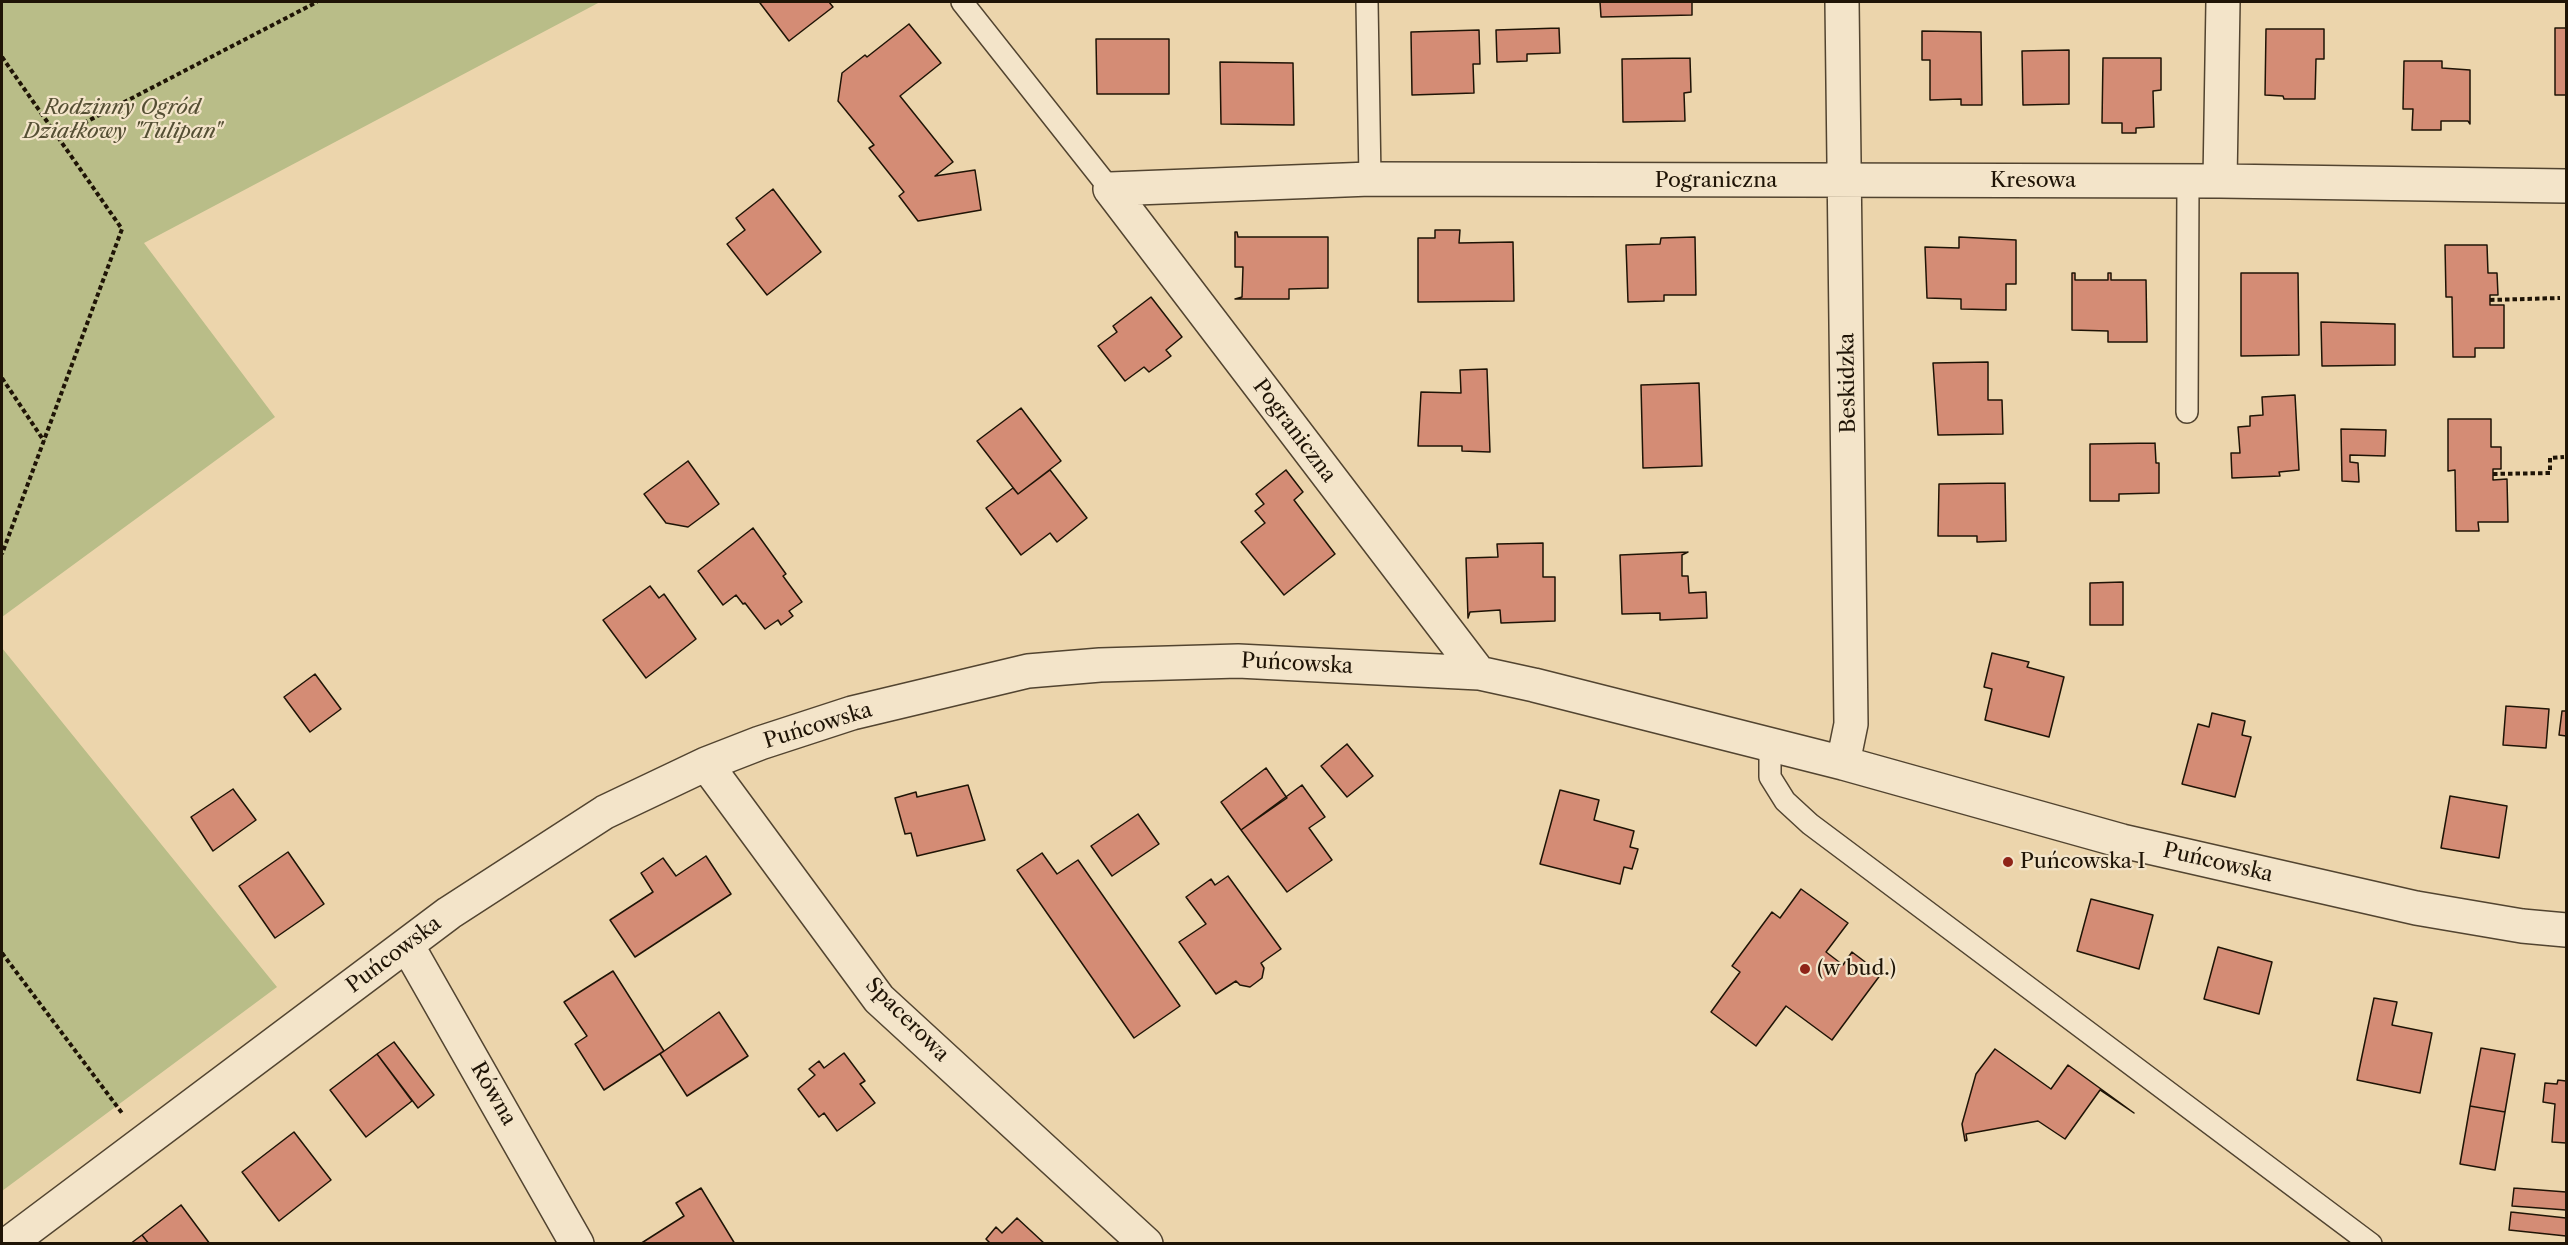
<!DOCTYPE html>
<meta charset="utf-8">
<style>
body{margin:0}
#map{position:relative;width:2568px;height:1245px;overflow:hidden;background:#ecd5ac;font-family:"Libre Caslon Text",serif}
canvas{display:block}
.frame{position:absolute;inset:0;border:3px solid #1f1406;pointer-events:none}
</style>
<div id="map">
<canvas width="2568" height="1245"></canvas>
<div class="frame"></div>
</div>
<script>
const g = document.querySelector('canvas').getContext('2d');
g.lineJoin = 'round';
function paint(path, color) {
  g.fillStyle = color;
  g.fill(path, 'evenodd');
}
function shape(rows) {
  const path = new Path2D();
  for (const r of rows) {
    path.moveTo(r[0], r[1]);
    for (let i = 2; i < r.length; i += 2) path.lineTo(r[i], r[i + 1]);
  }
  return path;
}
function strokePath(path, color, width, dash) {
  g.strokeStyle = color;
  g.lineWidth = width;
  g.lineCap = dash ? 'butt' : 'round';
  g.setLineDash(dash || []);
  g.stroke(path);
}
function drawText(font, color, halo, rows, align = 'center') {
  g.font = font + ' "Libre Caslon Text",serif';
  g.lineWidth = 4.5;
  g.setLineDash([]);
  g.textBaseline = 'middle';
  g.strokeStyle = halo;
  g.fillStyle = color;
  for (const [text, x, y, turn = 0] of rows) {
    g.save();
    g.translate(x, y);
    g.rotate((+turn || 0) * Math.PI / 180);
    g.textAlign = isNaN(turn) ? turn : align;
    if (halo) g.strokeText(text, 0, 0);
    g.fillText(text, 0, 0);
    g.restore();
  }
}
paint(shape([
 [2,2,600,2,144,243,275,417,2,617],
 [2,648,277,987,2,1191]
]), '#b9bd88');
const building = shape([
 [762,2,829,2,833,7,789,41,760,3,762,2],
 [1600,2,1692,2,1692,15,1601,17,1600,2],
 [909,24,941,63,900,96,953,162,935,176,975,170,981,210,918,221,899,196,904,192,869,148,874,145,838,101,842,73,865,55,867,57,909,24],
 [1559,28,1560,53,1527,54,1527,61,1497,62,1496,30,1559,28],
 [2555,28,2566,28,2566,95,2555,95,2555,28],
 [2266,29,2324,29,2324,59,2316,59,2315,99,2284,99,2283,96,2265,95,2266,29],
 [1479,30,1480,64,1473,64,1474,93,1412,95,1411,32,1479,30],
 [1922,31,1981,32,1982,105,1961,105,1961,99,1930,100,1930,60,1922,60,1922,31],
 [1096,39,1169,39,1169,94,1097,94,1096,39],
 [2069,50,2069,104,2023,105,2022,51,2069,50],
 [1690,58,1691,92,1684,93,1685,121,1623,122,1622,59,1690,58],
 [2103,58,2161,58,2161,90,2153,91,2154,127,2136,128,2136,133,2122,133,2122,123,2102,123,2103,58],
 [2404,61,2442,61,2442,68,2470,70,2470,124,2468,121,2441,121,2441,130,2412,130,2413,109,2403,109,2404,61],
 [1220,62,1293,63,1294,125,1221,124,1220,62],
 [773,189,821,252,767,295,727,244,745,230,736,218,773,189],
 [1435,230,1460,230,1459,243,1513,242,1514,301,1418,302,1418,238,1435,238,1435,230],
 [1235,232,1237,232,1238,237,1328,237,1328,288,1289,289,1289,299,1235,299,1242,297,1243,267,1235,267,1235,232],
 [1695,237,1696,295,1664,295,1664,301,1628,302,1626,245,1660,244,1661,238,1695,237],
 [1959,237,2016,240,2016,284,2006,284,2006,310,1961,309,1961,299,1927,298,1925,247,1959,248,1959,237],
 [2445,245,2487,245,2488,273,2497,273,2498,295,2490,295,2490,305,2504,305,2504,348,2475,348,2475,357,2453,357,2452,297,2446,297,2445,245],
 [2072,273,2075,273,2075,280,2108,280,2108,273,2111,273,2111,280,2146,280,2147,342,2108,342,2108,331,2072,330,2072,273],
 [2241,273,2298,273,2299,355,2241,356,2241,273],
 [1151,297,1182,337,1166,350,1171,356,1149,372,1144,367,1125,381,1098,346,1117,332,1113,326,1151,297],
 [2321,322,2395,324,2395,365,2322,366,2321,322],
 [1988,362,1988,400,2002,400,2003,434,1938,435,1933,363,1988,362],
 [1487,369,1490,452,1462,451,1462,446,1418,446,1421,392,1461,393,1460,370,1487,369],
 [1699,383,1702,466,1643,468,1641,385,1699,383],
 [2295,395,2299,470,2279,472,2280,476,2232,478,2231,453,2240,453,2238,427,2250,426,2250,416,2263,415,2262,397,2295,395],
 [1021,408,1061,461,1018,494,977,441,1021,408],
 [2448,419,2491,419,2491,447,2501,447,2501,469,2493,469,2493,480,2507,479,2508,522,2478,522,2479,531,2456,531,2455,470,2448,471,2448,419],
 [2341,429,2386,430,2385,456,2350,455,2350,462,2358,463,2359,482,2342,481,2341,429],
 [2155,443,2156,463,2159,463,2159,493,2119,494,2119,501,2090,501,2090,444,2155,443],
 [688,461,719,504,688,527,666,523,644,494,688,461],
 [1050,470,1087,518,1057,542,1050,533,1021,555,986,508,1013,488,1018,494,1050,470],
 [1286,470,1303,492,1294,500,1335,554,1284,595,1241,542,1265,523,1255,511,1264,504,1256,494,1286,470],
 [2005,483,2006,541,1977,542,1977,536,1938,536,1939,484,2005,483],
 [753,528,786,574,783,576,802,602,789,611,793,616,781,625,778,620,765,629,745,603,743,604,736,595,723,605,698,571,753,528],
 [1543,543,1543,577,1555,577,1555,621,1501,623,1500,610,1470,612,1468,618,1466,558,1498,557,1497,544,1543,543],
 [1688,552,1682,555,1682,576,1688,576,1689,593,1706,592,1707,618,1660,620,1660,613,1622,614,1620,555,1688,552],
 [2123,582,2123,625,2090,625,2090,583,2123,582],
 [650,586,659,598,664,594,696,639,646,678,603,620,650,586],
 [1992,653,2029,662,2027,667,2064,677,2049,737,1985,720,1992,689,1984,687,1992,653],
 [315,674,341,709,310,732,284,697,315,674],
 [2506,706,2549,709,2546,748,2503,745,2506,706],
 [2562,711,2566,711,2566,736,2559,735,2562,711],
 [2212,713,2245,721,2242,735,2251,737,2235,797,2182,784,2198,724,2209,727,2212,713],
 [1347,744,1373,776,1347,797,1321,766,1347,744],
 [1266,768,1287,798,1241,830,1221,802,1266,768],
 [968,785,985,840,917,856,911,833,905,834,895,798,916,792,917,797,968,785],
 [1302,785,1325,817,1309,828,1332,860,1287,892,1241,830,1302,785],
 [233,789,256,820,213,851,191,817,233,789],
 [1560,790,1599,800,1594,820,1634,831,1630,847,1638,849,1632,869,1624,867,1620,884,1540,864,1560,790],
 [2450,796,2507,806,2499,858,2441,848,2450,796],
 [1138,814,1159,844,1112,876,1091,846,1138,814],
 [288,852,324,904,275,938,239,886,288,852],
 [1042,853,1057,874,1078,860,1180,1006,1134,1038,1017,870,1042,853],
 [706,856,731,894,635,957,610,920,653,892,641,873,663,858,676,876,706,856],
 [1228,876,1281,949,1261,963,1264,968,1262,978,1250,987,1240,985,1236,981,1216,994,1179,942,1206,924,1186,897,1211,879,1215,885,1228,876],
 [1801,889,1848,923,1826,952,1843,965,1852,952,1881,974,1832,1040,1786,1006,1756,1046,1711,1012,1740,972,1732,966,1772,912,1780,918,1801,889],
 [2091,899,2153,915,2139,969,2077,951,2091,899],
 [2218,947,2272,962,2259,1014,2204,999,2218,947],
 [613,971,664,1051,604,1090,575,1044,587,1036,564,1002,613,971],
 [2374,998,2397,1002,2392,1025,2432,1033,2420,1093,2357,1080,2374,998],
 [719,1012,748,1056,687,1096,660,1054,719,1012],
 [394,1042,434,1095,418,1108,377,1054,394,1042],
 [2481,1048,2515,1054,2505,1112,2470,1106,2481,1048],
 [1995,1049,2051,1089,2068,1065,2134,1113,2100,1090,2065,1139,2038,1121,1966,1134,1967,1140,1965,1141,1962,1124,1976,1074,1995,1049],
 [844,1053,865,1081,860,1084,875,1103,837,1131,824,1113,819,1117,798,1089,815,1075,809,1069,819,1061,824,1068,844,1053],
 [377,1054,412,1101,366,1137,330,1090,377,1054],
 [2558,1080,2566,1081,2566,1143,2552,1142,2555,1104,2543,1102,2545,1083,2557,1084,2558,1080],
 [2470,1106,2505,1112,2495,1170,2460,1164,2470,1106],
 [294,1132,331,1180,279,1221,242,1172,294,1132],
 [701,1188,735,1244,640,1244,684,1216,676,1203,701,1188],
 [2514,1188,2566,1192,2566,1210,2512,1206,2514,1188],
 [181,1205,210,1244,149,1244,142,1235,181,1205],
 [2511,1212,2566,1218,2566,1236,2509,1230,2511,1212],
 [1017,1218,1045,1244,991,1244,986,1239,996,1227,1002,1233,1017,1218],
 [142,1235,149,1244,130,1244,142,1235]
]);
paint(building, '#d48c75');
strokePath(building, '#1f1406', 1.5);
const service = shape([
 [962,2,1110,189],
 [1367,2,1370,179],
 [2187,412,2188,181],
 [1770,746,1770,777,1785,801,1810,824,2371,1244]
]);
const minor = shape([
 [1842,2,1851,724,1843,763],
 [2220,181,2223,2],
 [1110,189,1370,179,2220,181,2566,186],
 [1110,189,1479,673],
 [706,764,879,999,1146,1244],
 [407,945,577,1244],
 [8,1244,449,913,605,812,706,764,760,743,852,713,1028,671,1100,665,1238,661,1479,673,1534,685,1843,763,2122,841,2416,908,2522,926,2566,930]
]);
strokePath(service, '#524430', 24);
strokePath(minor, '#524430', 36);
strokePath(shape([
 [2,57,122,229,2,554],
 [57,137,317,2],
 [2490,300,2560,298],
 [2,378,44,441],
 [2493,474,2550,473,2550,458,2564,457],
 [2,953,122,1113]
]), '#1f1406', 4, [4.5, 3]);
strokePath(service, '#f3e4c9', 21);
strokePath(minor, '#f3e4c9', 33);
for (const [x, y, r, color] of [
 [2008,862,6,"#8f2418"],
 [1805,969,6,"#8f2418"]
]) {
  const dot = new Path2D();
  dot.arc(x, y, r, 0, 2 * Math.PI);
  g.fillStyle = color;
  g.fill(dot);
  strokePath(dot, '#f3e4c9', 2);
}
drawText('italic 21px', '#554f34', '#f3e4c9', [
 ["Rodzinny Ogród",122,108],
 ["Działkowy \"Tulipan\"",122,132]
]);
drawText('21px', '#1f1406', '#f3e4c9', [
 ["Pograniczna",1716,181],
 ["Kresowa",2033,181],
 ["Beskidzka",1848,383,-91],
 ["Pograniczna",1294,431,53],
 ["Puńcowska",1297,664,3],
 ["Puńcowska",818,726,-17],
 ["Puńcowska",2218,863,13],
 ["Puńcowska",394,955,-37],
 ["Spacerowa",907,1020,45],
 ["Równa",493,1094,60]
]);
drawText('21px', '#1f1406', '#f3e4c9', [
 ["Puńcowska I",2020,862],
 ["(w bud.)",1817,969]
], 'left');
</script>
